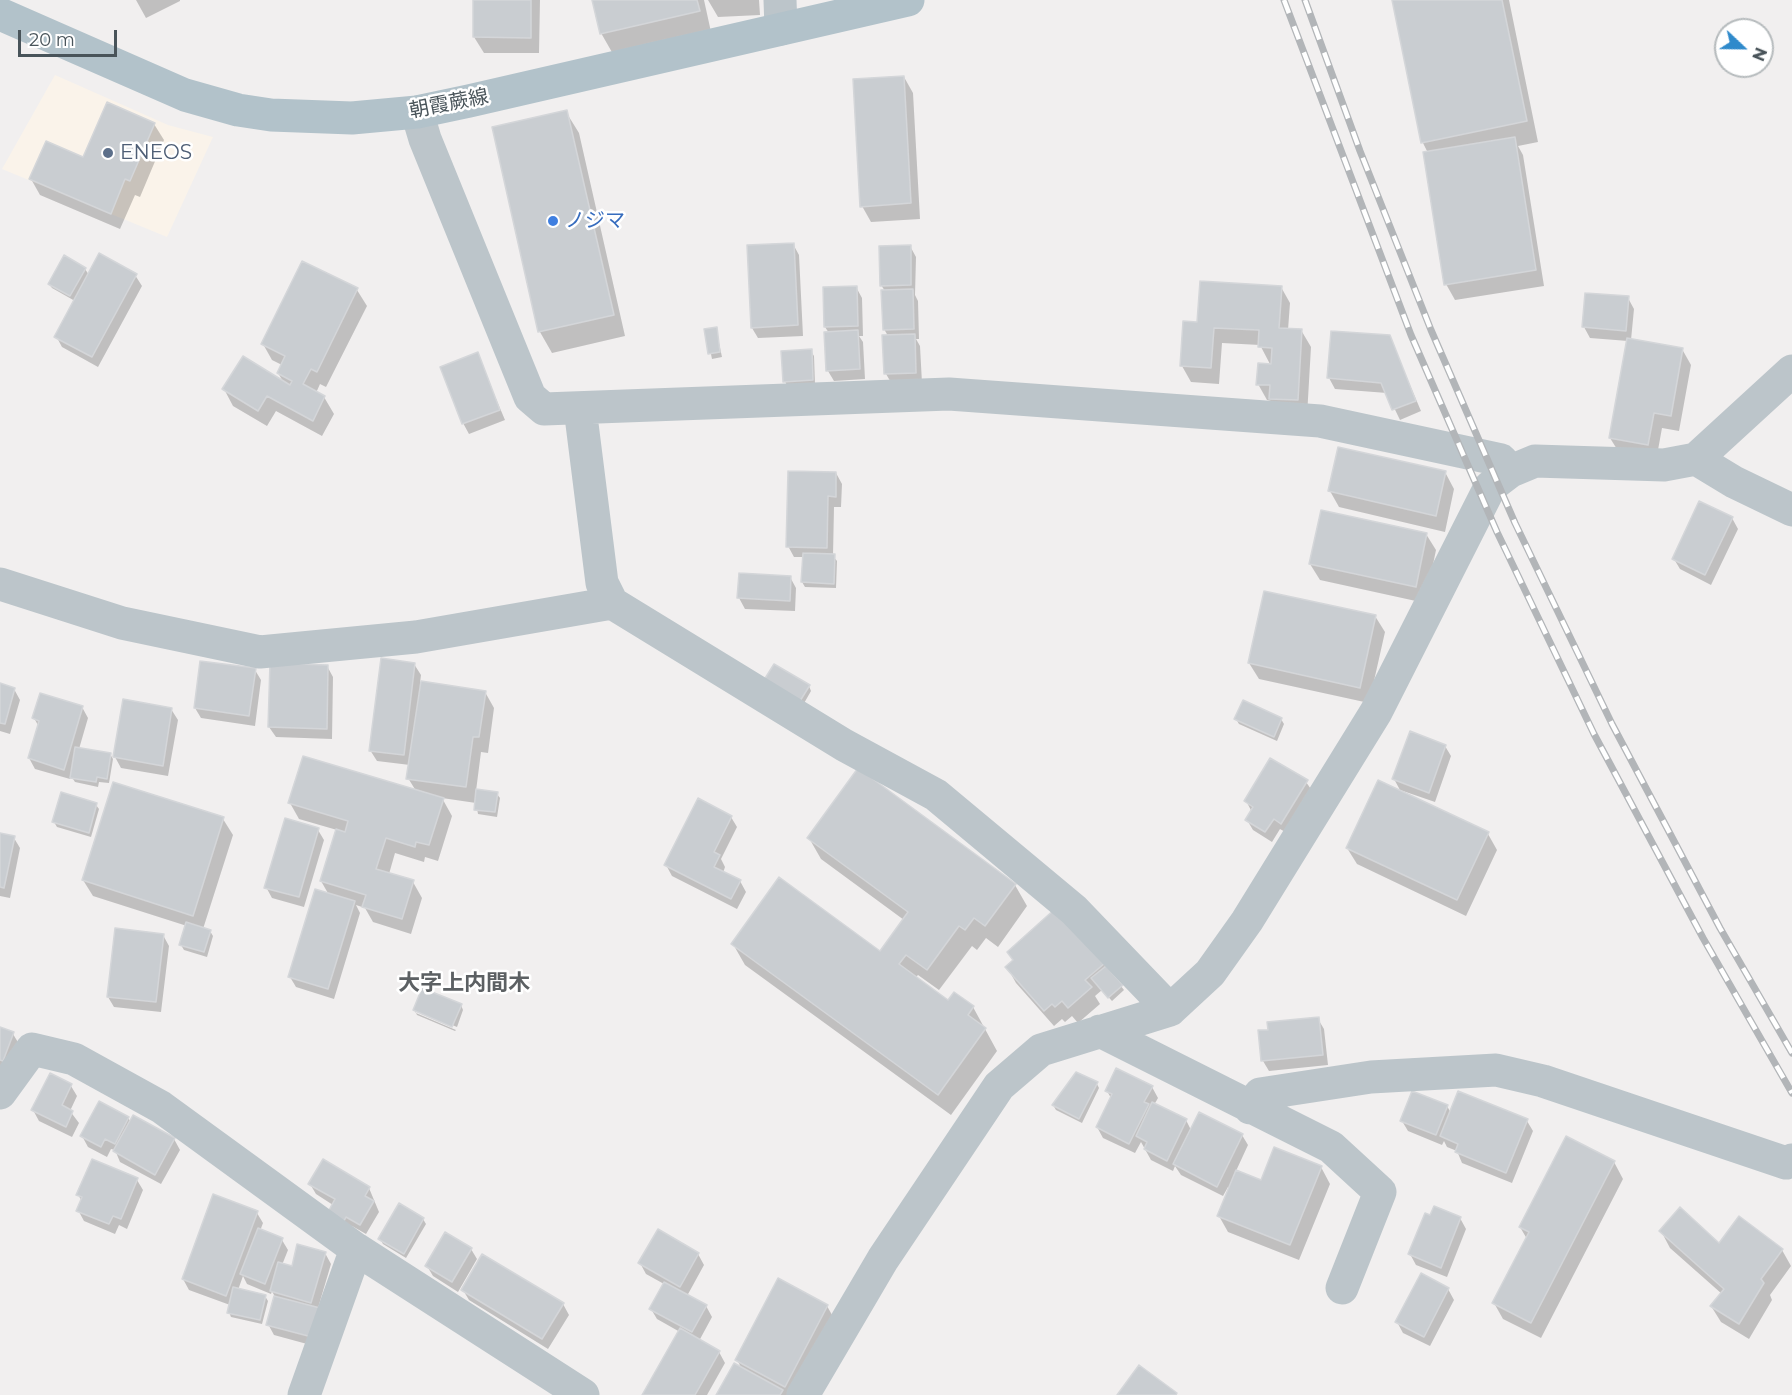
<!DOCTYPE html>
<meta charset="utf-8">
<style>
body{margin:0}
#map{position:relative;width:1792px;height:1395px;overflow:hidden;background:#f1efef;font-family:Montserrat,sans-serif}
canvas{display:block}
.north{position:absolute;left:1714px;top:18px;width:60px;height:60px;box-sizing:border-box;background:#fff;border:2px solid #b6bbbd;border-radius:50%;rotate:112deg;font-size:16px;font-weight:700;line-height:24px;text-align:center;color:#49545a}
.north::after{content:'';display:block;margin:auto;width:21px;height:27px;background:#2f8acb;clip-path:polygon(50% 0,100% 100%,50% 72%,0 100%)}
.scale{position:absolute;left:18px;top:30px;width:99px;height:27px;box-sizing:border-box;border:3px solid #49545a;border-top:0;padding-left:8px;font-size:18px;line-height:21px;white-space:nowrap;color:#49545a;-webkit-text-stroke:4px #fff;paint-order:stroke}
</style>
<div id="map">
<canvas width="1792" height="1395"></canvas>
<div class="north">N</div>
<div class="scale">20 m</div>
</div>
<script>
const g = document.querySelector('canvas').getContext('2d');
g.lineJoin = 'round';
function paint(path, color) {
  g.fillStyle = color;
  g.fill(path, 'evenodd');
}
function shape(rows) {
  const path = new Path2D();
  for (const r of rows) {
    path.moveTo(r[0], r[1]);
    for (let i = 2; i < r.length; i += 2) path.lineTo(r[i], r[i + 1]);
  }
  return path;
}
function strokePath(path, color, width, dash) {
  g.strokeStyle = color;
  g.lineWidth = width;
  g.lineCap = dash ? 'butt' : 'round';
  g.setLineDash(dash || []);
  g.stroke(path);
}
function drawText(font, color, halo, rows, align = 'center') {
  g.font = font + ' Montserrat,"Noto Sans JP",sans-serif';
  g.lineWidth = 5;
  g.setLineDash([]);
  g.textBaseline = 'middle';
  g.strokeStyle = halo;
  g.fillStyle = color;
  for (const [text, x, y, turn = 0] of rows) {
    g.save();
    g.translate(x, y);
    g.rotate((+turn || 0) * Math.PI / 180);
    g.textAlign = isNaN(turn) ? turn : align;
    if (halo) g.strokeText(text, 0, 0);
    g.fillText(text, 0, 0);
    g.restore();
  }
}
paint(shape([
 [55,75,168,125,213,137,167,237,2,169]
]), '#faf3ea');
paint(shape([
 [136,0,180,0,180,1,146,18],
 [475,0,540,0,539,53,484,53,474,37],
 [594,0,704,0,711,32,613,54,601,33],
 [759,0,760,15,718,17,708,0],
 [1393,0,1509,0,1538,142,1518,146,1523,155,1544,286,1455,300,1446,284,1428,153,1423,143],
 [904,77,913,93,920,219,871,222,862,206],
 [566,112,579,133,625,336,552,353,540,332],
 [154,124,164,140,140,197,135,195,120,229,40,195,31,179,84,159],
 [793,244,799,255,803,336,758,338,752,328],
 [910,246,916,257,915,295,918,301,919,339,916,339,920,346,922,383,892,384,886,374,888,336,884,329,885,291,881,285],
 [303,263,357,290,367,306,326,387,320,384,316,393,324,397,334,414,322,436,276,411,267,426,233,406,224,389,284,383,278,373,282,365,272,360,263,344],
 [85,269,89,275,135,275,142,286,98,367,62,347,56,336,75,301,52,288,49,284],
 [856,287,862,298,863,336,859,336,863,342,865,379,834,381,828,371,829,333,825,327],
 [1281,287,1290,303,1288,330,1301,330,1311,347,1307,416,1279,414,1271,401,1267,400,1258,384,1271,366,1260,345,1222,343,1219,384,1191,382,1182,366,1199,324],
 [1628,298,1634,309,1631,340,1682,349,1691,365,1679,431,1662,428,1656,461,1620,454,1610,438,1628,341,1590,338,1584,327],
 [716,329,722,357,712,359,706,330],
 [1389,336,1421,411,1400,420,1387,393,1335,389,1329,378],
 [811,351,814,356,815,384,787,386,785,381],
 [477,354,505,420,469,434,463,423],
 [1445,472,1454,489,1445,532,1339,507,1330,491],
 [836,473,842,484,841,507,834,507,833,556,837,561,836,588,805,587,802,582,804,557,794,557,788,546],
 [1732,518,1738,529,1711,585,1680,569,1674,559],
 [1426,534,1436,550,1425,603,1320,580,1310,564],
 [790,577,796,588,795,611,745,609,739,598],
 [1375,616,1385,632,1369,703,1259,679,1249,663],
 [414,664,421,675,420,683,485,692,494,708,488,753,481,752,476,791,497,794,500,798,497,817,478,814,476,803,442,798,452,816,438,861,425,857,424,862,395,853,389,874,413,882,422,898,411,934,373,922,365,908,356,905,360,913,334,999,296,987,290,977,329,895,321,881,337,830,299,819,290,803,416,791,408,778,410,765,377,761,370,750],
 [327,666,333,677,332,739,276,737,269,727],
 [774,666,809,686,811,691,803,705],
 [255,670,261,680,255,726,201,718,195,708],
 [0,685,14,689,20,700,10,734,0,731],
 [82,707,88,718,79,749,110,754,113,759,109,783,99,782,98,787,75,782,71,776,70,779,35,769,29,758,39,727,34,718],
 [171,709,178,720,168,776,121,768,115,757],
 [1236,719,1281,719,1284,724,1277,741,1239,724],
 [1445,746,1451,756,1435,802,1400,790,1394,779],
 [1306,782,1313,792,1287,833,1280,829,1272,842,1253,830,1247,820,1252,812,1246,801],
 [96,805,99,809,91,837,57,827,54,822],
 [731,817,737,827,721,859,725,867,723,873,740,881,746,892,737,909,672,876,666,865],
 [223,819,233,835,203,929,210,931,213,936,207,957,184,950,181,945,187,926,93,896,83,880],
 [318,830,324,840,304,907,272,898,266,887],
 [1488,834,1497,850,1466,916,1357,864,1347,848],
 [0,835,14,838,20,848,10,898,0,896],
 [809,838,1015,885,1027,906,998,947,986,938,977,950,972,946,939,990,918,975,915,978,949,1002,973,1007,997,1051,951,1115,745,965,733,944,880,953,904,920,821,859],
 [163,935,169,946,161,1012,114,1007,108,997],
 [1104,964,1124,990,1112,1001,1102,990,1095,996,1100,1004,1078,1023,1072,1016,1065,1022,1062,1019,1054,1026,1016,983,1007,967],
 [461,1005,463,1010,457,1027,416,1010,416,1013,414,1010],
 [416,1013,456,1030,455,1031,417,1015],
 [1318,1019,1324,1029,1328,1065,1269,1071,1263,1061,1269,1031],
 [0,1029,13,1034,19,1044,0,1068],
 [1097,1084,1099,1088,1082,1123,1056,1110,1053,1105],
 [71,1086,77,1096,70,1111,79,1123,72,1137,39,1121,33,1110],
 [1152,1087,1158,1098,1154,1105,1186,1120,1191,1130,1242,1135,1248,1145,1236,1171,1262,1182,1321,1167,1330,1184,1299,1260,1228,1232,1219,1216,1230,1188,1228,1187,1223,1196,1181,1175,1175,1166,1173,1171,1151,1160,1141,1142,1135,1153,1103,1138,1097,1127,1111,1098,1107,1091],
 [1447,1106,1451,1113,1527,1121,1533,1131,1512,1183,1462,1163,1457,1151,1447,1147,1444,1141,1442,1145,1408,1131,1402,1121],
 [128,1118,131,1122,174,1139,180,1150,161,1184,120,1162,115,1150,111,1149,107,1157,88,1147,82,1136],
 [323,1161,369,1188,379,1212,366,1234,352,1226,350,1231,333,1205,316,1194,310,1184],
 [1614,1162,1623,1179,1541,1338,1503,1319,1494,1303,1527,1239,1520,1227],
 [137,1180,143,1190,127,1229,119,1225,115,1234,84,1221,78,1210,82,1201,78,1195],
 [400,1205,423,1219,426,1224,406,1258,383,1244,380,1239],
 [257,1213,263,1223,260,1231,282,1240,288,1250,282,1265,293,1268,325,1253,331,1264,318,1308,318,1347,274,1335,268,1324,275,1297,272,1291,271,1294,247,1284,243,1276,238,1290,265,1296,268,1301,262,1324,231,1317,229,1312,230,1305,189,1290,183,1279],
 [1460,1218,1466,1229,1447,1277,1416,1265,1410,1254],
 [1661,1231,1719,1245,1782,1250,1791,1266,1770,1295,1772,1300,1749,1339,1721,1322,1711,1306,1722,1294,1670,1248],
 [471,1249,477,1259,458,1292,433,1276,427,1266],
 [698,1254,704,1265,687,1296,706,1306,712,1317,699,1341,719,1352,725,1363,707,1395,644,1395,680,1332,657,1319,651,1309,664,1284,646,1274,640,1263],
 [1448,1289,1454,1300,1430,1346,1403,1333,1397,1322],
 [463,1290,563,1304,569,1315,548,1349,469,1300],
 [827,1306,836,1322,798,1395,718,1395,742,1369,737,1360]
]), '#0003');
const building = shape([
 [473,0,531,0,531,38,473,37,473,0],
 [592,0,697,0,700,11,600,34,592,0],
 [1392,0,1502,0,1527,121,1421,143,1392,0],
 [904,76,911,203,860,207,853,79,904,76],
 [107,102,155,123,130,181,125,179,111,214,29,179,46,141,83,157,107,102],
 [567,110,614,315,538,332,492,127,567,110],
 [1515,137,1536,270,1444,285,1423,152,1515,137],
 [794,243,798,325,751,328,747,245,794,243],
 [911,245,911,285,880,286,879,246,911,245],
 [99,253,137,274,92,357,54,337,99,253],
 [64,255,86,268,70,296,48,284,64,255],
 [302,261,358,288,317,372,311,369,303,384,325,396,313,421,267,396,258,411,222,389,243,356,290,385,292,381,277,373,285,356,261,344,302,261],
 [1200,281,1282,286,1279,328,1302,329,1298,400,1269,399,1270,385,1256,385,1258,363,1271,364,1272,348,1258,347,1259,330,1214,328,1211,368,1180,366,1183,321,1197,322,1200,281],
 [857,286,858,326,824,327,823,287,857,286],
 [913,289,914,329,883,330,881,290,913,289],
 [1585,293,1629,296,1626,331,1582,327,1585,293],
 [717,327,720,352,708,354,704,329,717,327],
 [858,330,860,369,826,371,824,332,858,330],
 [1331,331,1390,335,1416,401,1392,410,1381,383,1327,378,1331,331],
 [915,334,916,373,884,374,882,335,915,334],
 [1627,338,1683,348,1671,416,1654,413,1648,445,1609,438,1627,338],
 [812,349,813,380,783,382,781,351,812,349],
 [478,352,500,410,462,424,440,367,478,352],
 [1338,447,1446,471,1436,516,1328,491,1338,447],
 [788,471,836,472,836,497,828,496,827,548,786,547,788,471],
 [1699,501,1733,517,1705,575,1672,559,1699,501],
 [1321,510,1427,533,1416,587,1309,564,1321,510],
 [803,553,835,554,834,584,801,582,803,553],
 [739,573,791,576,790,601,737,598,739,573],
 [1264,591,1376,615,1360,688,1248,663,1264,591],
 [381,658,415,663,404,755,369,751,381,658],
 [200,661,256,668,249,716,194,708,200,661],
 [270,663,328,665,327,729,268,727,270,663],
 [774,664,810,685,800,701,764,680,774,664],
 [421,681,486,691,479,737,473,737,466,787,406,779,421,681],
 [0,683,15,688,5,724,0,723,0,683],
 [40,693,83,706,64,770,28,758,39,721,32,718,40,693],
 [123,699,172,708,163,766,113,757,123,699],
 [1243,700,1282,718,1274,737,1234,719,1243,700],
 [1410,731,1446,745,1429,793,1392,779,1410,731],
 [75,747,111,753,107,779,97,777,96,782,70,778,75,747],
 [303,756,444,798,429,845,416,842,415,847,386,838,376,869,414,880,402,919,362,907,366,895,320,881,336,829,345,832,348,821,288,803,303,756],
 [1270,758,1308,780,1281,824,1274,819,1265,832,1245,820,1253,807,1244,801,1270,758],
 [858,768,1016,884,985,926,974,918,965,930,959,926,927,970,906,955,899,964,948,1000,954,992,974,1006,968,1015,986,1028,938,1095,731,944,779,877,880,951,908,912,807,838,858,768],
 [1378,780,1489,832,1457,900,1346,848,1378,780],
 [113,782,224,817,193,916,82,880,113,782],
 [476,789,498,792,495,812,474,810,476,789],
 [61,792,97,803,89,833,52,822,61,792],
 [698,798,732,816,714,852,720,855,714,867,741,880,731,899,664,865,698,798],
 [285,818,319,828,299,897,264,888,285,818],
 [0,833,15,836,4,888,0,887,0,833],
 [315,889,355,901,328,989,288,977,315,889],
 [1056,908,1105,963,1085,980,1092,987,1068,1008,1062,1001,1055,1007,1052,1004,1044,1011,1005,967,1013,960,1007,952,1056,908],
 [186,922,211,930,204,952,179,945,186,922],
 [115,928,164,934,156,1002,107,997,115,928],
 [1106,966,1123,985,1108,998,1091,978,1106,966],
 [422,988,462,1004,452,1027,413,1010,422,988],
 [1319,1017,1323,1055,1261,1061,1258,1030,1268,1030,1267,1022,1319,1017],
 [0,1027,14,1032,3,1061,0,1060,0,1027],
 [1116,1068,1153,1086,1144,1102,1149,1104,1129,1144,1096,1127,1112,1094,1105,1091,1116,1068],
 [1076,1072,1098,1082,1079,1119,1052,1105,1076,1072],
 [50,1073,72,1084,62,1105,73,1111,66,1127,31,1110,50,1073],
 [1412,1091,1448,1105,1436,1135,1400,1121,1412,1091],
 [1458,1091,1528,1119,1506,1173,1455,1152,1458,1144,1440,1136,1458,1091],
 [99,1101,129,1117,115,1144,105,1139,101,1147,80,1136,99,1101],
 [1152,1102,1187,1119,1167,1161,1144,1149,1147,1142,1136,1136,1152,1102],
 [1199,1112,1243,1134,1217,1187,1173,1164,1199,1112],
 [133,1115,175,1138,155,1175,113,1151,133,1115],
 [1566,1136,1615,1161,1531,1323,1492,1303,1529,1232,1519,1227,1566,1136],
 [1274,1147,1322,1166,1290,1245,1217,1216,1236,1170,1261,1180,1274,1147],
 [92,1159,138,1178,121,1219,113,1216,109,1224,76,1211,82,1197,76,1195,92,1159],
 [323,1159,370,1187,365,1196,374,1201,360,1225,346,1217,344,1221,328,1212,335,1199,308,1184,323,1159],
 [213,1194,258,1211,226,1296,182,1279,213,1194],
 [399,1203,424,1218,404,1254,378,1239,399,1203],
 [1434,1206,1461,1217,1441,1268,1408,1254,1425,1213,1430,1215,1434,1206],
 [1680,1207,1719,1243,1739,1216,1783,1249,1761,1279,1764,1283,1739,1324,1710,1306,1724,1289,1659,1231,1680,1207],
 [258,1228,283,1238,265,1284,240,1274,258,1228],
 [658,1229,699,1253,680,1287,638,1263,658,1229],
 [445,1232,472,1248,452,1282,425,1266,445,1232],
 [297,1244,326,1252,311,1303,270,1291,278,1262,292,1266,297,1244],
 [482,1254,564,1303,542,1339,461,1290,482,1254],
 [1421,1273,1449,1288,1424,1337,1395,1322,1421,1273],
 [778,1278,828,1305,785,1387,735,1360,778,1278],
 [664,1282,707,1305,692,1332,649,1309,664,1282],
 [233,1287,266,1295,260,1320,227,1313,233,1287],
 [274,1296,320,1308,312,1337,266,1325,274,1296],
 [680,1328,720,1351,695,1395,642,1395,680,1328],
 [734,1363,783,1390,780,1395,716,1395,734,1363],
 [1139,1365,1177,1393,1176,1395,1117,1395,1139,1365]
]);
paint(building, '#c9cdd1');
strokePath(building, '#d4d6d9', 1.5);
strokePath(shape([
 [780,0,781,29],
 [417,112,425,139,530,397,544,409,949,394,1320,421,1501,460,1511,471],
 [1696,459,1734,482,1792,510],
 [0,584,122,623,260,652,416,637,612,603,602,583,580,408],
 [612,603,844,745,936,795,1074,910,1170,1010],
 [1100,1031,1331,1147,1380,1192,1342,1288],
 [0,1093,32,1049,74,1059,161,1107,356,1249,583,1395],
 [1250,1108,1260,1094,1371,1077,1496,1070,1543,1081,1786,1163,1792,1160],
 [304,1395,356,1249],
 [803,1395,883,1259,999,1086,1041,1050,1170,1010,1210,973,1247,921,1376,712,1490,487,1511,471,1535,461,1664,465,1696,459,1792,371]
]), '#bcc5ca', 33);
strokePath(shape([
 [0,14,185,95,238,110,271,115,352,118,417,112,469,101,908,0]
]), '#b2c2ca', 33);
const rail = shape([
 [1284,0,1411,335,1497,532,1594,734,1703,938,1792,1093],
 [1305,0,1360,151,1431,330,1515,523,1612,724,1720,928,1792,1053]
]);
strokePath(rail, '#b2b5b8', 7);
strokePath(rail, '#fff', 4.5, [14]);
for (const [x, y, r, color] of [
 [108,153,6,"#5c6f8a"],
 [553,221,6,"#3f7fe0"]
]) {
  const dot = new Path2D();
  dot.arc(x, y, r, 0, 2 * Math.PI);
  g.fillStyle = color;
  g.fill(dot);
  strokePath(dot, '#fff', 2);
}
drawText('20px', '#49545a', '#fff', [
 ["朝霞蕨線",449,104,-11]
]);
drawText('20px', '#4e5e75', '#fff', [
 ["ENEOS",120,153]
], 'left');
drawText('20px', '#366cbe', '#fff', [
 ["ノジマ",565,221]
], 'left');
drawText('bold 22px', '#5c6063', '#fff', [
 ["大字上内間木",464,984]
]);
</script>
